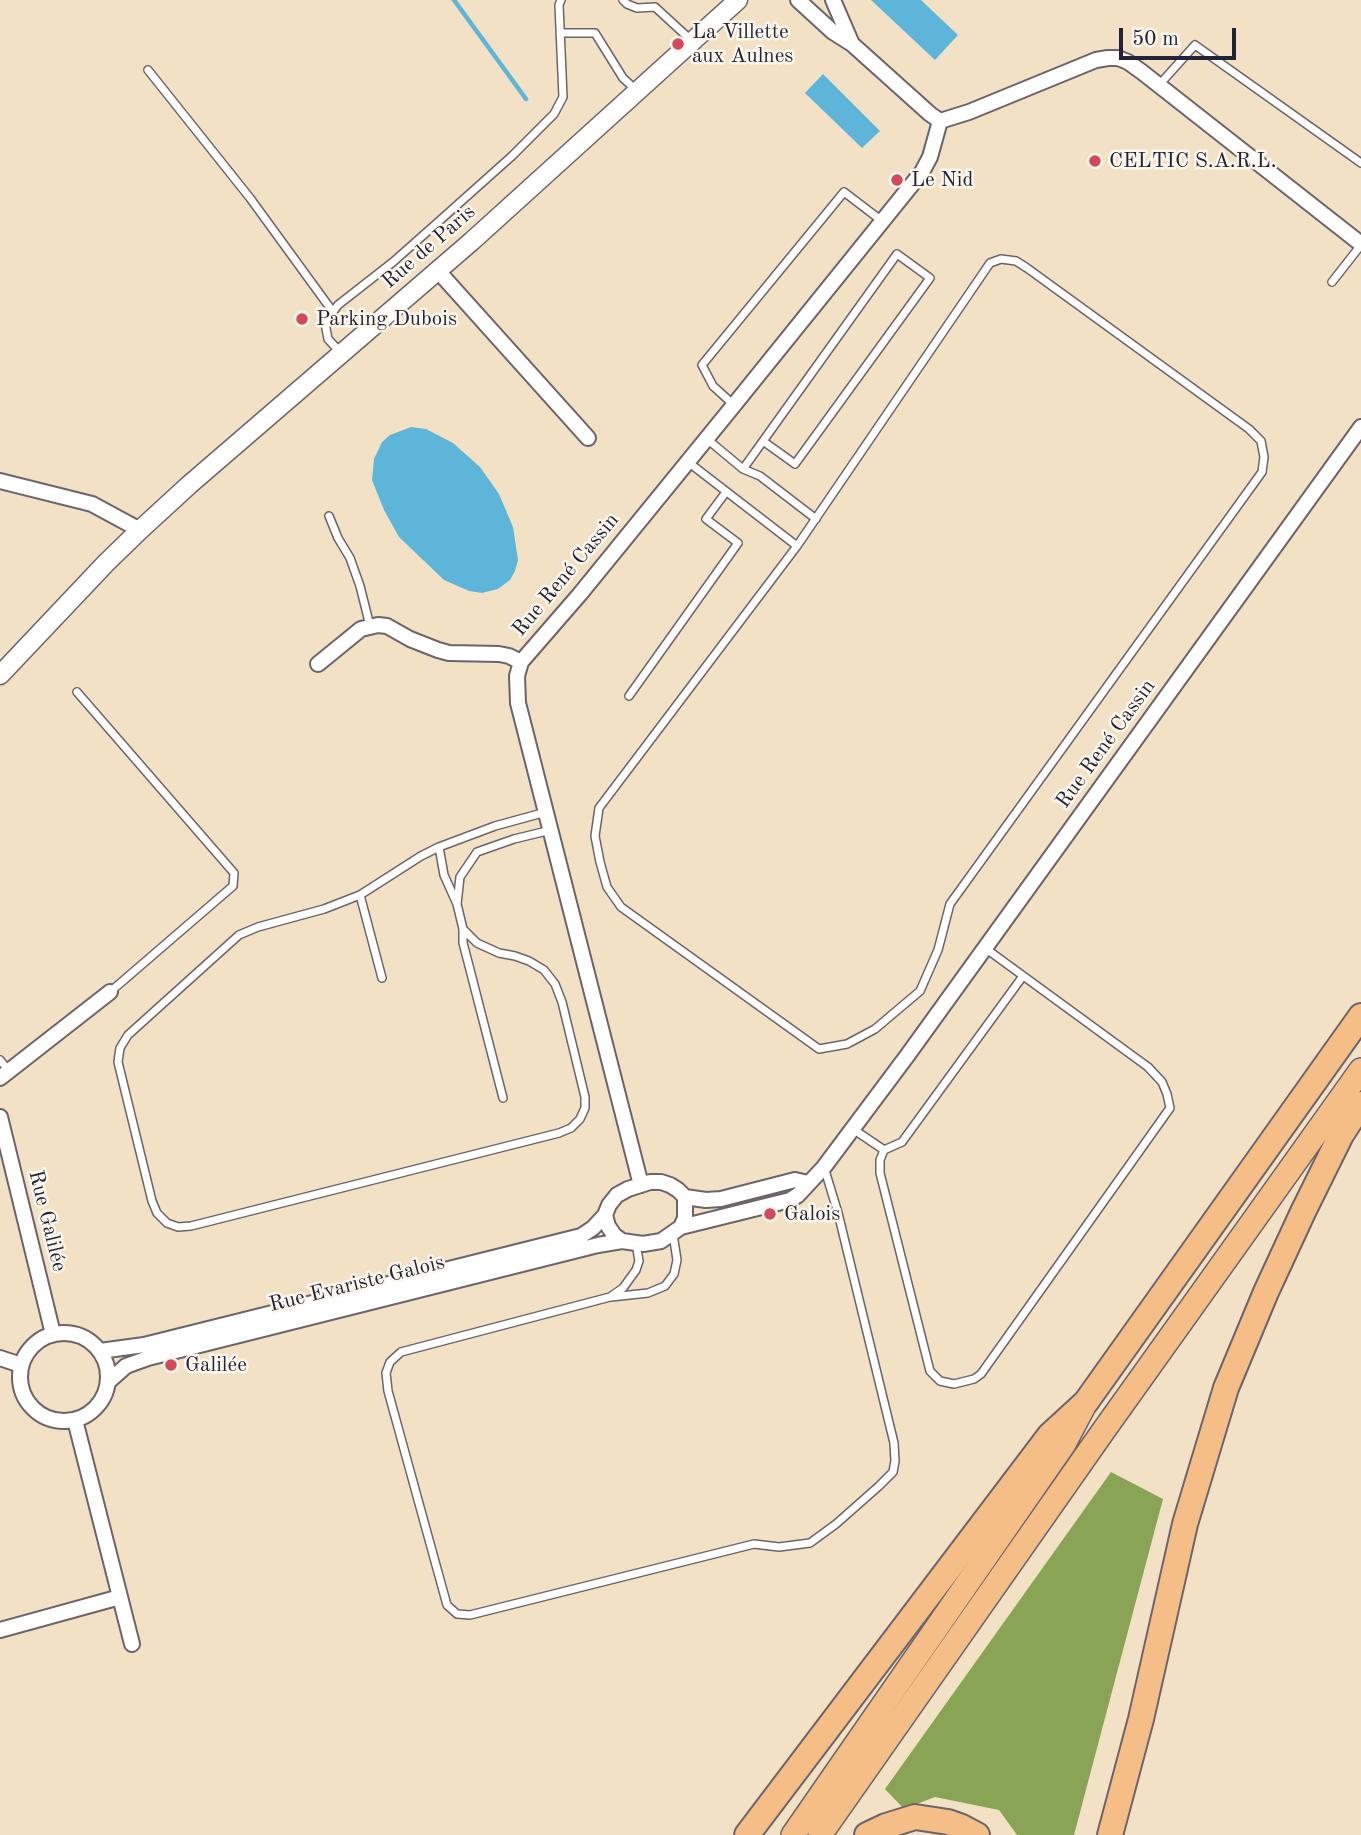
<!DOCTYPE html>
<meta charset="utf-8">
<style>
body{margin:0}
#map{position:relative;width:1361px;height:1835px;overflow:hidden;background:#f3e1c5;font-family:"Old Standard TT",serif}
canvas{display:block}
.scale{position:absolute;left:1119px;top:28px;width:117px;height:32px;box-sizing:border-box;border:4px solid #22223b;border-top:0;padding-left:9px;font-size:21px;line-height:24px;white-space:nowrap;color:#22223b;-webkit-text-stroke:5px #fbf7ec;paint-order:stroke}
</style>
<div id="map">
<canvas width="1361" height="1835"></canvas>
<div class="scale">50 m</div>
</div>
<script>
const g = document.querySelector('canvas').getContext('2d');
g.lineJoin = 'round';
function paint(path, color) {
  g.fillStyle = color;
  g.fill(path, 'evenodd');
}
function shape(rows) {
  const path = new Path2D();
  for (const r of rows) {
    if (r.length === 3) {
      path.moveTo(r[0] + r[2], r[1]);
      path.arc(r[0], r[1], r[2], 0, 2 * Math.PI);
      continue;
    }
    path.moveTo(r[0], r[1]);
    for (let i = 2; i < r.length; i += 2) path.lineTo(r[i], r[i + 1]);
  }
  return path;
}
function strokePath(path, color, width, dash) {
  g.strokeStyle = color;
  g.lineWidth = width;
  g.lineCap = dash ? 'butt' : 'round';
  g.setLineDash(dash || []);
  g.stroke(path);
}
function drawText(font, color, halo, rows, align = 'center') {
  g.font = font + ' "Old Standard TT",serif';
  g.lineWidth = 5;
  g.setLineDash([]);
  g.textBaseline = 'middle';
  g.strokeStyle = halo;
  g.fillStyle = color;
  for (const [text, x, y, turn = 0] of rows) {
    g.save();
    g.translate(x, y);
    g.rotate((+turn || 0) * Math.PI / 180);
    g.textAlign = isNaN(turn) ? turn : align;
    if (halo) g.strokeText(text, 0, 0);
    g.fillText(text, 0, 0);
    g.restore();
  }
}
paint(shape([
 [1111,1472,1163,1499,1074,1835,1017,1835,999,1810,935,1797,904,1809,885,1789]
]), '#8aa456');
paint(shape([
 [871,0,921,0,958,35,935,60],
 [823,74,880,131,862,148,805,93],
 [411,427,426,429,453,443,480,467,499,494,513,527,518,560,515,571,510,580,498,589,482,593,469,591,444,580,399,537,384,510,372,480,374,459,382,442,390,435]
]), '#5db6da');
strokePath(shape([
 [454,0,526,99]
]), '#5db6da', 4.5);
const service = shape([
 [623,0,627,4,637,8,655,7,692,41],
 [560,33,595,33,623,78,637,91],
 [148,70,250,198,333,312],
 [1159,85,1195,45,1361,163],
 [1001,259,1016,261,1027,268,1249,429,1261,441,1264,457,1262,472,950,904,938,950,920,991,875,1029,847,1044,819,1049,621,907,607,887,600,862,595,836,599,808,797,546,990,263,1001,259],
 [1332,282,1361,245],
 [341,353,328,339,325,323,338,305,393,262,437,223,512,156,554,114,563,97,559,5,561,0],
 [734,405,713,386,702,365,844,192,882,221],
 [707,439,743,469,760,476,816,519],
 [688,462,797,546],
 [743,469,897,254,930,278,795,464,763,441],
 [329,516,338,538,350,558,360,586,370,626],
 [77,692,234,873,233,886,110,992],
 [629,696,738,543,706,519,726,492],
 [439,847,444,875,457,904,463,929,463,943,468,962,503,1098],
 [360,895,382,978],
 [457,904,460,877,477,852,514,839,551,830],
 [463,929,477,943,499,953,515,956,529,961,544,970,555,984,562,1002,585,1097,585,1108,580,1119,571,1128,559,1133,191,1226,178,1227,167,1223,157,1213,152,1201,118,1062,120,1048,128,1035,239,935,258,927,324,909,360,895,421,856,439,847,495,826,546,812],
 [0,1060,9,1071],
 [853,1129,884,1150,880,1160,880,1173,930,1371,940,1381,954,1384,974,1379,981,1374,1170,1108,1167,1094,1162,1082,1148,1067,985,948],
 [884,1150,902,1142,1023,976],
 [636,1244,639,1261,636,1270,623,1288,610,1297,401,1352,390,1362,386,1373,388,1391,447,1605,457,1614,470,1615,754,1544,779,1547,810,1543,836,1524,879,1486,893,1472,895,1461,894,1443,838,1213,824,1167],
 [611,1297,648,1293,665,1286,674,1274,677,1260,673,1234]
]);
const minor = shape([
 [833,0,852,44],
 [940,121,969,112,1096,60,1108,58,1118,58,1128,62,1142,72,1361,244],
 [438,271,588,438],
 [0,481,92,504,140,530],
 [318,664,361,629,378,625,387,626,410,639,438,650,449,653,499,654,509,656,521,662],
 [0,1078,110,992],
 [0,1117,53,1334],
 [650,1182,661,1182,670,1185,678,1190,685,1197,685,1218,681,1227,661,1241,643,1244,622,1241,614,1235,608,1226,605,1215,609,1205,617,1195,628,1189,650,1182],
 [641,1185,518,703,517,676,521,662,580,594,734,405,922,172,930,157,940,121,930,114,852,44,833,32,798,0],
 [685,1197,706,1200,721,1199,795,1180,808,1183],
 [681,1227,790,1200,798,1195,824,1167,907,1056,1361,427],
 [64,1377,44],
 [100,1351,144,1345,581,1236,593,1228,605,1215],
 [0,1358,21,1365],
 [108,1382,126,1366,148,1358,598,1245,622,1241],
 [75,1420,132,1644],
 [0,1630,120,1597]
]);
const tertiary = shape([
 [0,675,106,563,140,530,189,485,472,241,738,0]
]);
const trunk = shape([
 [793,1835,1064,1444,1083,1408],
 [820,1835,1104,1430,1361,1070]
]);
const motorway = shape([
 [747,1835,1050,1435,1086,1402,1361,1016],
 [867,1835,886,1826,915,1817,948,1822,962,1827,977,1835],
 [1110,1835,1141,1719,1185,1524,1226,1388,1266,1292,1303,1212,1341,1135,1361,1104]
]);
strokePath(service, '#6b656b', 10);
strokePath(minor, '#6b656b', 18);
strokePath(tertiary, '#6b656b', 21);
strokePath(trunk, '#6b656b', 26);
strokePath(motorway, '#6b656b', 28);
strokePath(service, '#fff', 7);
strokePath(minor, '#fff', 14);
strokePath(tertiary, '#fff', 18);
strokePath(trunk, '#f6be87', 23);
strokePath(motorway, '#f6be87', 24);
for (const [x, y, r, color] of [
 [678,44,7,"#d1495b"],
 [1095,161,7,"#d1495b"],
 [897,180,7,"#d1495b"],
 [302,319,7,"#d1495b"],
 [770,1214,7,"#d1495b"],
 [171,1365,7,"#d1495b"]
]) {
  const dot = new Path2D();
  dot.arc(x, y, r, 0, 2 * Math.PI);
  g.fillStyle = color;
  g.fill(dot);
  strokePath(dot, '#fbf7ec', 2.5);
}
drawText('21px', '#22223b', '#fbf7ec', [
 ["La Villette",692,32],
 ["aux Aulnes",692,56],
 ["CELTIC S.A.R.L.",1109,161],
 ["Le Nid",911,180],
 ["Parking Dubois",316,319],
 ["Galois",784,1214],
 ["Galilée",185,1365]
], 'left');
drawText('21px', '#22223b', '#fbf7ec', [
 ["Rue de Paris",429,247,-41],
 ["Rue René Cassin",566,575,-50],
 ["Rue René Cassin",1106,744,-54],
 ["Rue Galilée",47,1221,76],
 ["Rue Evariste Galois",357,1284,-14]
]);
</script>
